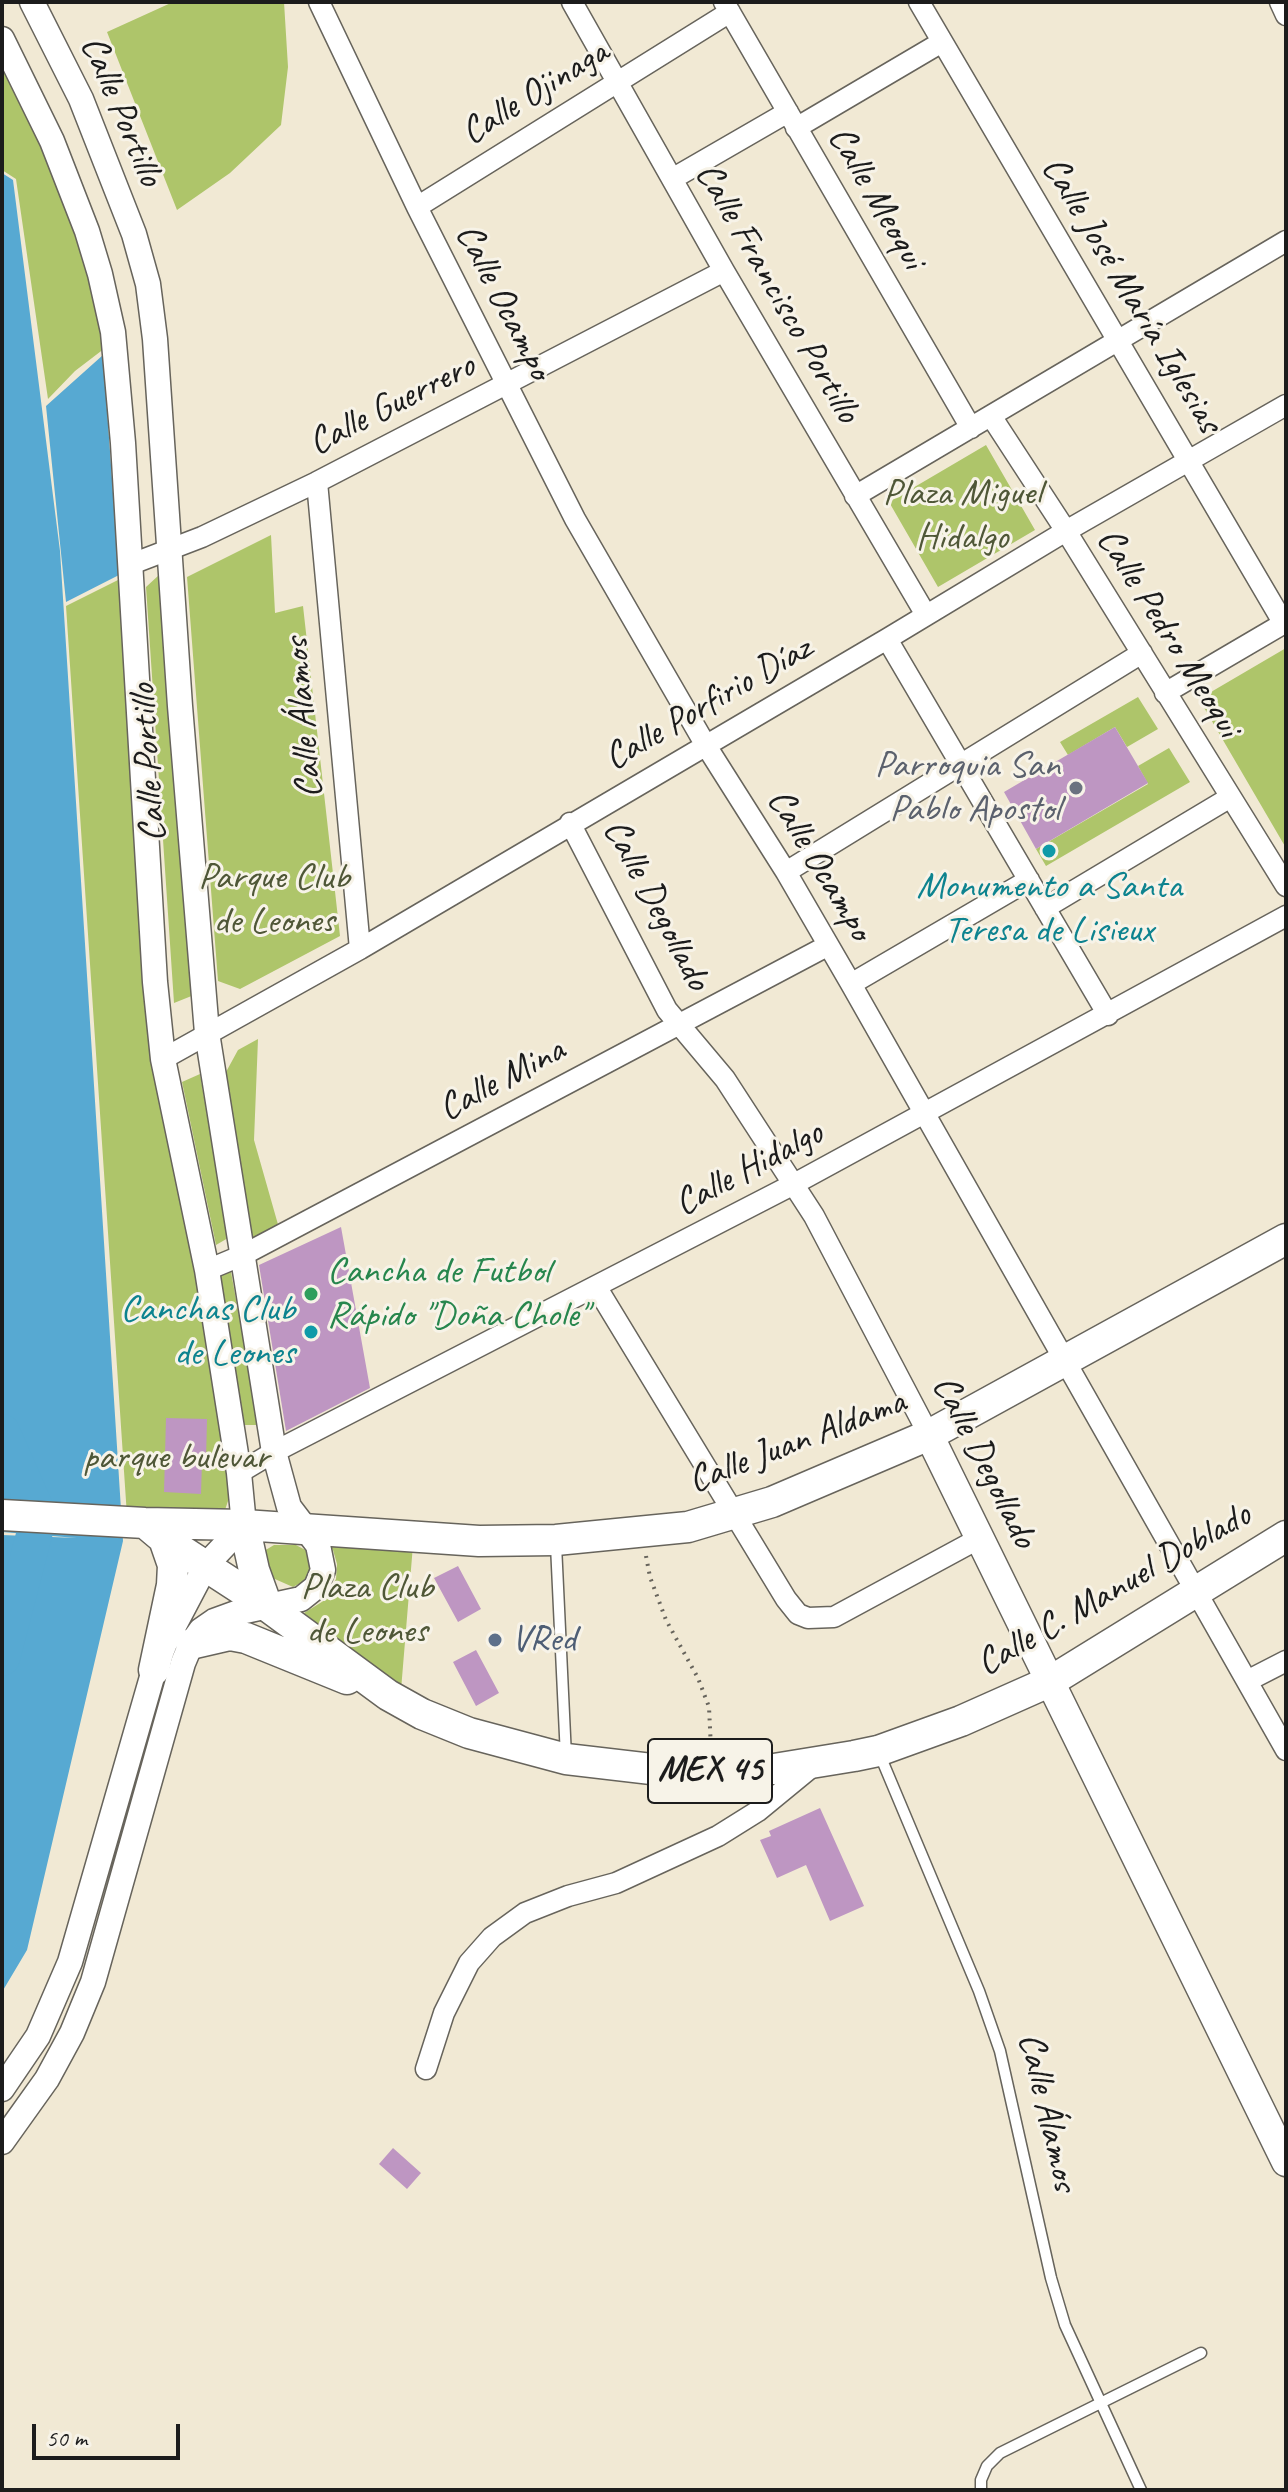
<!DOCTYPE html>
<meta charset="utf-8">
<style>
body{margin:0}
#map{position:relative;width:1288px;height:2492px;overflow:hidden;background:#f1e9d4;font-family:Caveat,sans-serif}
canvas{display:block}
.frame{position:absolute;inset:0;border:4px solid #1c1c1c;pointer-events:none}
.scale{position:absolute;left:32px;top:2424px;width:148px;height:36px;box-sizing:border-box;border:4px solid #1c1c1c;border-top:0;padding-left:10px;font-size:24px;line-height:28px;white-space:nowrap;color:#1c1c1c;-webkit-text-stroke:6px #f7f3e8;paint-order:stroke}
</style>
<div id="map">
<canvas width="1288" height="2492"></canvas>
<div class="frame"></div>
<div class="scale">50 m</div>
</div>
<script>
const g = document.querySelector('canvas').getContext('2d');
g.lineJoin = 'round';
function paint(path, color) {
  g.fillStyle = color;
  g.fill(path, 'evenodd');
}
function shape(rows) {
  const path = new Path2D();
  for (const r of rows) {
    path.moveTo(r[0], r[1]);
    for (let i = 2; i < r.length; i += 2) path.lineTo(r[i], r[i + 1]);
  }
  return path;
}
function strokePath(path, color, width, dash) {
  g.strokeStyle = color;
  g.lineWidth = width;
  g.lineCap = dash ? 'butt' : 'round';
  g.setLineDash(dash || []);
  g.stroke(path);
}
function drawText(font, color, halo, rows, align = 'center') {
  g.font = font + ' Caveat,sans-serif';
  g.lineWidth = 6;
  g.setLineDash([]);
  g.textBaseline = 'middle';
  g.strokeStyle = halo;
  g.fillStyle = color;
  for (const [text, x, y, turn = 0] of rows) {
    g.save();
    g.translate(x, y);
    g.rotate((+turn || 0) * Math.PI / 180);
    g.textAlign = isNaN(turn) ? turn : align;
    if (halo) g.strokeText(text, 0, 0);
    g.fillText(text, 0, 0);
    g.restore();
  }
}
paint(shape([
 [173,2,284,2,288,67,281,125,230,173,177,210,107,32],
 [2,55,53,161,109,345,75,371,48,399,16,179,2,170],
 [986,445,1035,530,938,587,889,502],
 [271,535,275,613,303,606,340,936,240,989,218,981,187,577],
 [159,575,194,995,174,1003,146,587],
 [126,576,162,1076,233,1486,224,1513,127,1516,66,606],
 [1286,648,1286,848,1199,699],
 [1138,697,1158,729,1127,747,1115,727,1068,755,1060,742],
 [1169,748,1190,782,1046,866,1036,849,1148,784,1138,766],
 [258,1039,254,1140,279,1228,253,1242,226,1087,226,1072,238,1050],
 [200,1074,228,1238,216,1245,182,1082],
 [231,1272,259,1425,244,1425,219,1274],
 [325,1538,413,1545,401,1690,304,1613,325,1600,336,1579,337,1564,333,1550],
 [274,1545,296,1545,309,1552,312,1559,310,1578,293,1587,268,1576,264,1551]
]), '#aec56a');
paint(shape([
 [2,173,13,180,60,551,123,1541,27,1950,2,1992,2,1535,77,1538,2,1532],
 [103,355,119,575,66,602,46,406]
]), '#57a9d2');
strokePath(shape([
 [2,1432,39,1516,2,1658]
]), '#57a9d2', 36);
paint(shape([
 [1115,727,1148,783,1036,849,1004,792],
 [341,1227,370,1388,286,1431,259,1265],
 [166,1418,207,1419,206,1461,202,1461,201,1494,164,1492],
 [458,1566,481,1609,458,1622,434,1578],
 [476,1650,499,1693,476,1706,453,1662],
 [820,1808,864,1906,830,1921,806,1865,777,1878,760,1840,771,1836,769,1831],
 [393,2148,421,2173,407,2189,379,2164]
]), '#be96c2');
const service = shape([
 [556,1545,566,1757],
 [879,1753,979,1991,1000,2051,1051,2278,1065,2325,1141,2490],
 [981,2490,981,2480,987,2466,1000,2453,1201,2353]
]);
const minor = shape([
 [319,2,417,207,575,519,705,744,786,872,851,984,1286,1750],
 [572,2,724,271,926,615],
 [724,2,971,428],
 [919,2,1284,624],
 [1280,2,1286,15],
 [796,128,942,42],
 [672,179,788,112],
 [417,207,730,12],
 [991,416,1066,531,1286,886],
 [317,482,360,949],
 [855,496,1286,241],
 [129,565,202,537,317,482,724,271],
 [887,639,1108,1015],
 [1165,693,1286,622],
 [570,823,667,1010,725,1079,814,1216,929,1435],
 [786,872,1142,653],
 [1045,908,1229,798],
 [851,984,1029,880],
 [163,1059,360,949,887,639,1066,531,1286,405],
 [207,1270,243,1255,827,946],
 [597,1288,786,1599,798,1614,808,1618,834,1617,980,1538],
 [239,1473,274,1452,794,1184,1286,916],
 [1249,1680,1286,1661],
 [426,2069,444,2013,469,1963,492,1937,525,1913,568,1896,616,1883,718,1836,758,1811,814,1765]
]);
const tertiary = shape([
 [2,39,52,141,87,231,100,274,113,332,123,443,155,982,163,1059,207,1270,239,1473,244,1525,206,1565,165,1643,154,1670,70,1962,38,2036,2,2089],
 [2,2142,47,2079,72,2033,93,1982,183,1663,191,1644,201,1630,214,1621,236,1613,301,1599,316,1587,323,1570,318,1545,289,1507,274,1452,207,1033,180,706,155,339,148,284,134,234,81,99,32,2]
]);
const secondary = shape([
 [929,1435,1286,2162]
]);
const primary = shape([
 [2,1515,145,1523,244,1525,479,1541,556,1540,688,1527,772,1502,929,1435,1286,1239],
 [145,1523,164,1539,267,1606,388,1695,422,1714,469,1733,566,1759,660,1770,710,1771,774,1769,854,1756,878,1751,961,1721,1051,1681,1286,1536],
 [244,1525,254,1570,267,1606],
 [191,1644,230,1635,246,1638,347,1679],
 [154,1670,172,1585,173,1565,164,1539]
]);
strokePath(service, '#67645c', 13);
strokePath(minor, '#67645c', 23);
strokePath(tertiary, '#67645c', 27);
strokePath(secondary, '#67645c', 31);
strokePath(primary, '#67645c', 33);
strokePath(shape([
 [646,1556,650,1577,666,1620,698,1678,709,1707,711,1749]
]), '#67645c', 4, [2, 6]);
strokePath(service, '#fff', 10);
strokePath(minor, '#fff', 20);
strokePath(tertiary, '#fff', 24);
strokePath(secondary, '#fff', 28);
strokePath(primary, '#fff', 30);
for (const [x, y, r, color] of [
 [1076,788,8,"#6b7280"],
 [1049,851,8,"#0f9aa8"],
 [311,1294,8,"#2e9e5b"],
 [311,1332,8,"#0f9aa8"],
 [495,1640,8,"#5c6f8a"]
]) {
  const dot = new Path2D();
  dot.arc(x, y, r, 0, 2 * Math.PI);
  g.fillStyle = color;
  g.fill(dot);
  strokePath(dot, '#f7f3e8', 3);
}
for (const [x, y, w] of [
 [710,1771,124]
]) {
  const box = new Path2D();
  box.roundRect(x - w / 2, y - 32, w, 64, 6);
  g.fillStyle = '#f7f3e8';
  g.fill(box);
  strokePath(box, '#1c1c1c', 2);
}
drawText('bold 36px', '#1c1c1c', null, [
 ["MEX 45",710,1771]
]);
drawText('38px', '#1c1c1c', '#f7f3e8', [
 ["Calle Ojinaga",535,93,-32],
 ["Calle Portillo",121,111,67],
 ["Calle Meoqui",876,198,60],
 ["Calle Francisco Portillo",777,293,60],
 ["Calle José María Iglesias",1131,295,59],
 ["Calle Ocampo",503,302,63],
 ["Calle Guerrero",392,405,-27],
 ["Calle Pedro Meoqui",1168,633,58],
 ["Calle Porfirio Díaz",708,704,-30],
 ["Calle Álamos",304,718,-95],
 ["Calle Portillo",149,763,-94],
 ["Calle Ocampo",819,865,59],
 ["Calle Degollado",656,905,62],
 ["Calle Mina",502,1080,-28],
 ["Calle Hidalgo",749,1169,-28],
 ["Calle Juan Aldama",797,1442,-21],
 ["Calle Degollado",984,1462,63],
 ["Calle C. Manuel Doblado",1114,1590,-30],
 ["Calle Álamos",1047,2112,77]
]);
drawText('38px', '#4f5737', '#f7f3e8', [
 ["Plaza Miguel",962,494],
 ["Hidalgo",962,538],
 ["Parque Club",274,878],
 ["de Leones",274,922],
 ["parque bulevar",176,1458],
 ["Plaza Club",367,1588],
 ["de Leones",367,1632]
]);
drawText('38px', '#5b616d', '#f7f3e8', [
 ["Parroquia San",1060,766],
 ["Pablo Apostol",1060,810]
], 'right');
drawText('38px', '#0d838f', '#f7f3e8', [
 ["Monumento a Santa",1049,887],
 ["Teresa de Lisieux",1049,931],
 ["Canchas Club",295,1310,"right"],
 ["de Leones",295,1354,"right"]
]);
drawText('38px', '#27864d', '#f7f3e8', [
 ["Cancha de Futbol",327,1272],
 ["Rápido \"Doña Chole\"",327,1316]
], 'left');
drawText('38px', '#4e5e75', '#f7f3e8', [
 ["VRed",511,1640]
], 'left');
</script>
